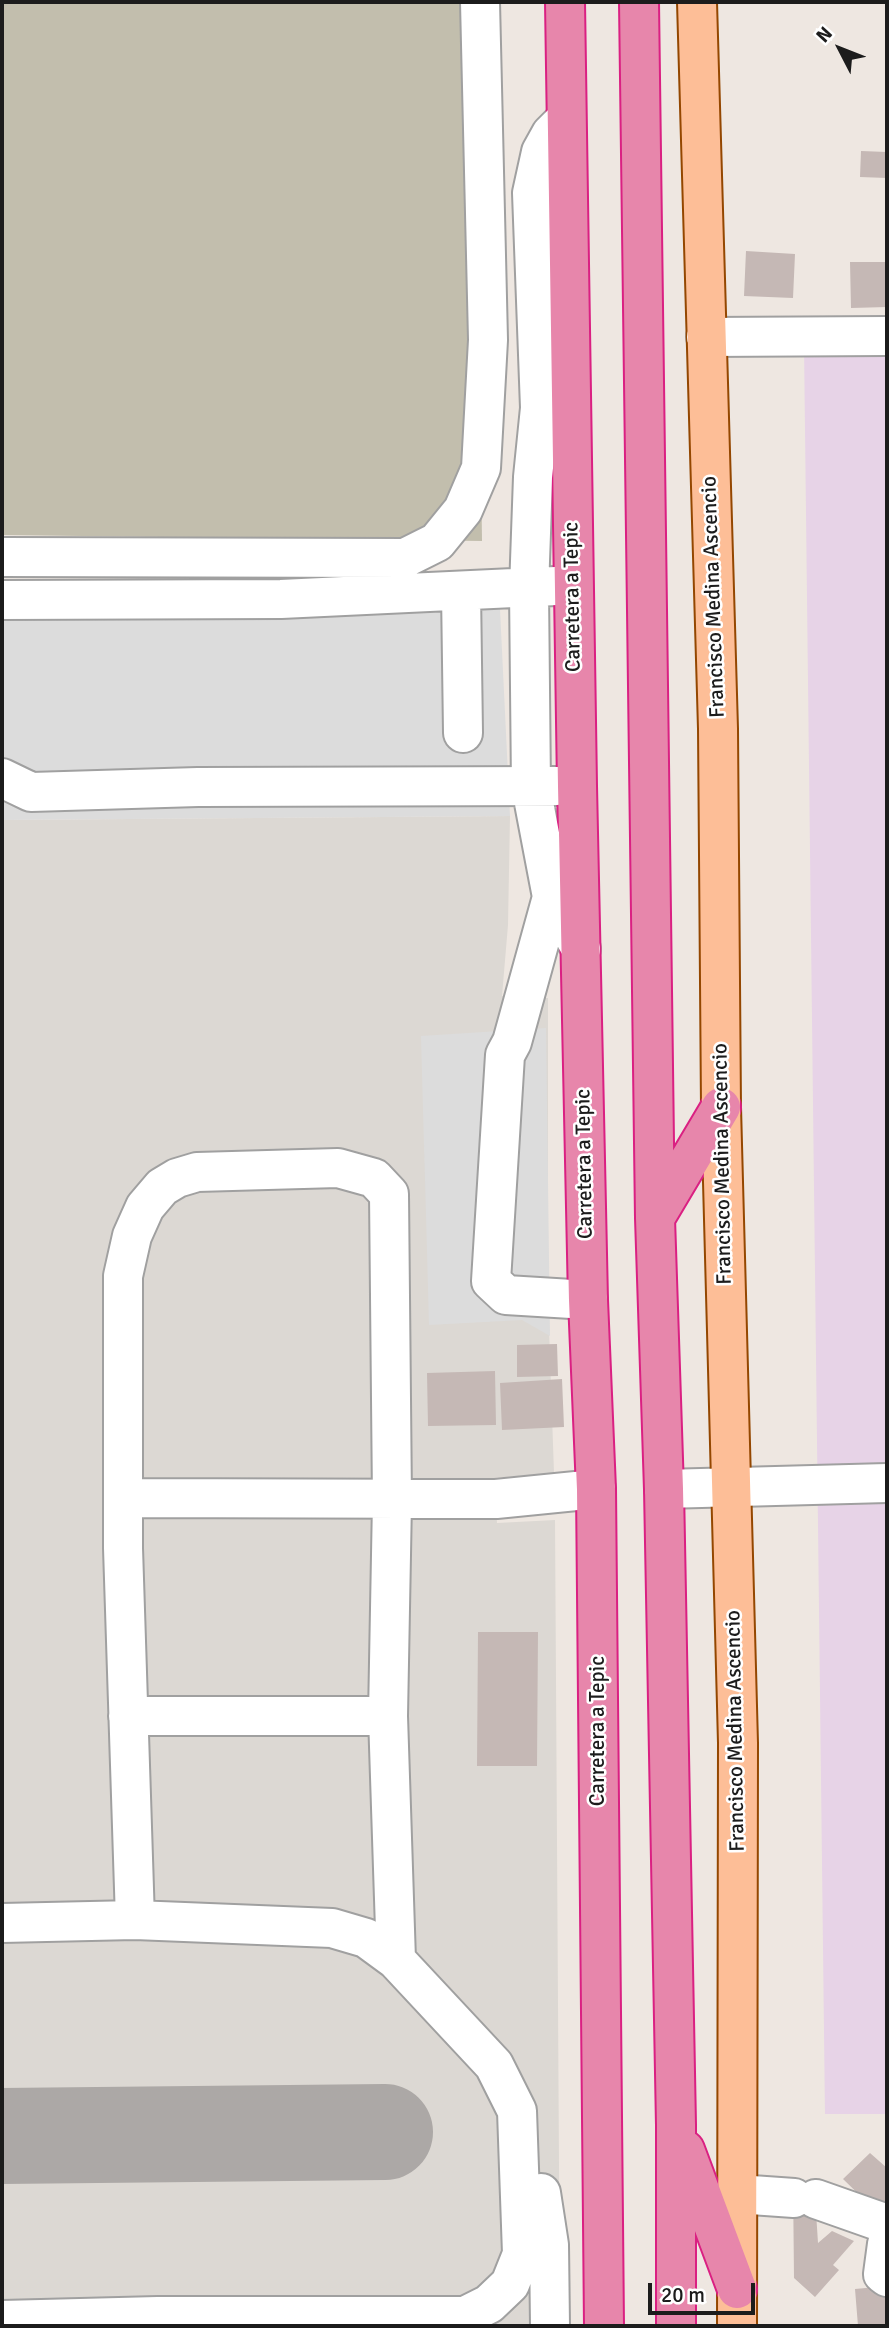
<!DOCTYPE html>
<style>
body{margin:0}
#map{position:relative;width:889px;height:2328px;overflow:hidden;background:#eee7e1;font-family:Signika,sans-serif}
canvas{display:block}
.frame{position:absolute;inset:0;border:4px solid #1c1c1c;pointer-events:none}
.north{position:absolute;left:805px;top:14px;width:70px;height:70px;-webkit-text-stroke:5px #fff;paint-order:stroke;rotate:312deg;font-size:19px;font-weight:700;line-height:28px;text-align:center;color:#1c1c1c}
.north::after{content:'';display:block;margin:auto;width:24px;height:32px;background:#1c1c1c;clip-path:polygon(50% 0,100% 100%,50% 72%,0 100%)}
.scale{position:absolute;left:648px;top:2283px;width:107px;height:32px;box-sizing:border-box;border:4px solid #1c1c1c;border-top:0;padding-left:9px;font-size:21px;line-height:24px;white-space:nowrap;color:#1c1c1c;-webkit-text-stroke:5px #fff;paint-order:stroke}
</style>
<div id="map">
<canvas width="889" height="2328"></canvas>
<div class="frame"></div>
<div class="north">N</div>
<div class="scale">20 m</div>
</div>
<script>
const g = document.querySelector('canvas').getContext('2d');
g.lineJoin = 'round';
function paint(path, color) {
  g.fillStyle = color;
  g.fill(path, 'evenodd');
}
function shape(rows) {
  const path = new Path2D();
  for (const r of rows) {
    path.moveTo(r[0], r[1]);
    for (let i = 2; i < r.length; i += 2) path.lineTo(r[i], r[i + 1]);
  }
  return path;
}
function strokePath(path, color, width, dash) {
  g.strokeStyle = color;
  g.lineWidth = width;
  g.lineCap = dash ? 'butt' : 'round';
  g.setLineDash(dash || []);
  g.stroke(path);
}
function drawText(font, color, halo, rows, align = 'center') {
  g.font = font + ' Signika,sans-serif';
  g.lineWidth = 5;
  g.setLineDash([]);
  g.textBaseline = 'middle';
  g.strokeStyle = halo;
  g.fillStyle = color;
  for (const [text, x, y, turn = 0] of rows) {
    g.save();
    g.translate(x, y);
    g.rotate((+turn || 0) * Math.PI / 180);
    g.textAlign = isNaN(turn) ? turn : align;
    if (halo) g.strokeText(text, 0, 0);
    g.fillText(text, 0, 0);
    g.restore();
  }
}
paint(shape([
 [887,344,887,2114,825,2114,804,345]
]), '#e7d3e7');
paint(shape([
 [510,816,508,925,502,996,548,998,548,1300,554,1473,494,1478,497,1523,555,1520,560,2326,2,2326,2,820]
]), '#dcd8d3');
paint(shape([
 [2,2,475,2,482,541,2,535]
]), '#c2bead');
paint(shape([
 [498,568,510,816,2,820,2,582,314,583,481,576],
 [546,1028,550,1336,522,1320,429,1325,421,1036]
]), '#dcdcdc');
strokePath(shape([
 [2,2136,385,2132]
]), '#aca8a6', 96);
paint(shape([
 [861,151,887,152,887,178,860,177],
 [746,251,795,254,793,298,744,296],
 [850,262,887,262,887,307,851,308],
 [557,1344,558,1376,517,1377,517,1345],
 [495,1371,496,1425,428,1426,427,1373],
 [562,1379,564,1427,502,1430,500,1383],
 [478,1632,538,1632,537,1766,477,1766],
 [870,2153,887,2168,887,2207,880,2215,843,2179],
 [793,2181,814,2181,818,2243,832,2231,854,2241,833,2265,839,2270,815,2297,794,2278],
 [887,2286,887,2325,858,2326,855,2289]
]), '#c5b8b5');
const minor = shape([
 [566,119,551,134,541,152,532,193,540,408,533,477,529,589,531,787,552,897,581,949],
 [706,337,887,336],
 [2,557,405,558,437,542,463,510,481,468,488,340,480,2],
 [461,591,463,733],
 [2,600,281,599,556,586],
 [2,778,31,792,198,787,557,786],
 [552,897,512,1042,505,1055,491,1281,506,1295,588,1300],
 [664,1489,887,1483],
 [123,1498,496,1499,596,1489],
 [128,1716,388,1716],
 [135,1920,123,1548,123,1276,132,1236,145,1207,162,1187,177,1178,197,1172,338,1168,374,1178,389,1194,392,1501,388,1716,396,1960],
 [2,1923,135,1920,332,1928,366,1938,396,1960,494,2065,517,2111,522,2254,510,2284,489,2304,465,2316,158,2316,2,2320],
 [541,2193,549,2245,550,2326],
 [737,2194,794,2198],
 [816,2199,887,2224],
 [887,2244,883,2274,887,2277]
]);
const major = shape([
 [697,2,718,729,721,1107,738,1743,737,2326]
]);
const highway = shape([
 [565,2,577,786,588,1300,596,1489,604,2326],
 [639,2,655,1218,664,1489,676,2125,676,2326],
 [655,1218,721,1107],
 [685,2150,737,2289]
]);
strokePath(minor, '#a0a0a0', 42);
strokePath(major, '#944700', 42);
strokePath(highway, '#da2082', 42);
strokePath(minor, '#fff', 38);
strokePath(major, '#fdbe97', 38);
strokePath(highway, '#e786ab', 38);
drawText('21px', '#1c1c1c', '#fff', [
 ["Carretera a Tepic",573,597,-91],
 ["Francisco Medina Ascencio",714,597,-92],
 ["Carretera a Tepic",585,1164,-91],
 ["Francisco Medina Ascencio",723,1164,-91],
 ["Carretera a Tepic",598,1731,-90],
 ["Francisco Medina Ascencio",736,1731,-91]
]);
</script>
